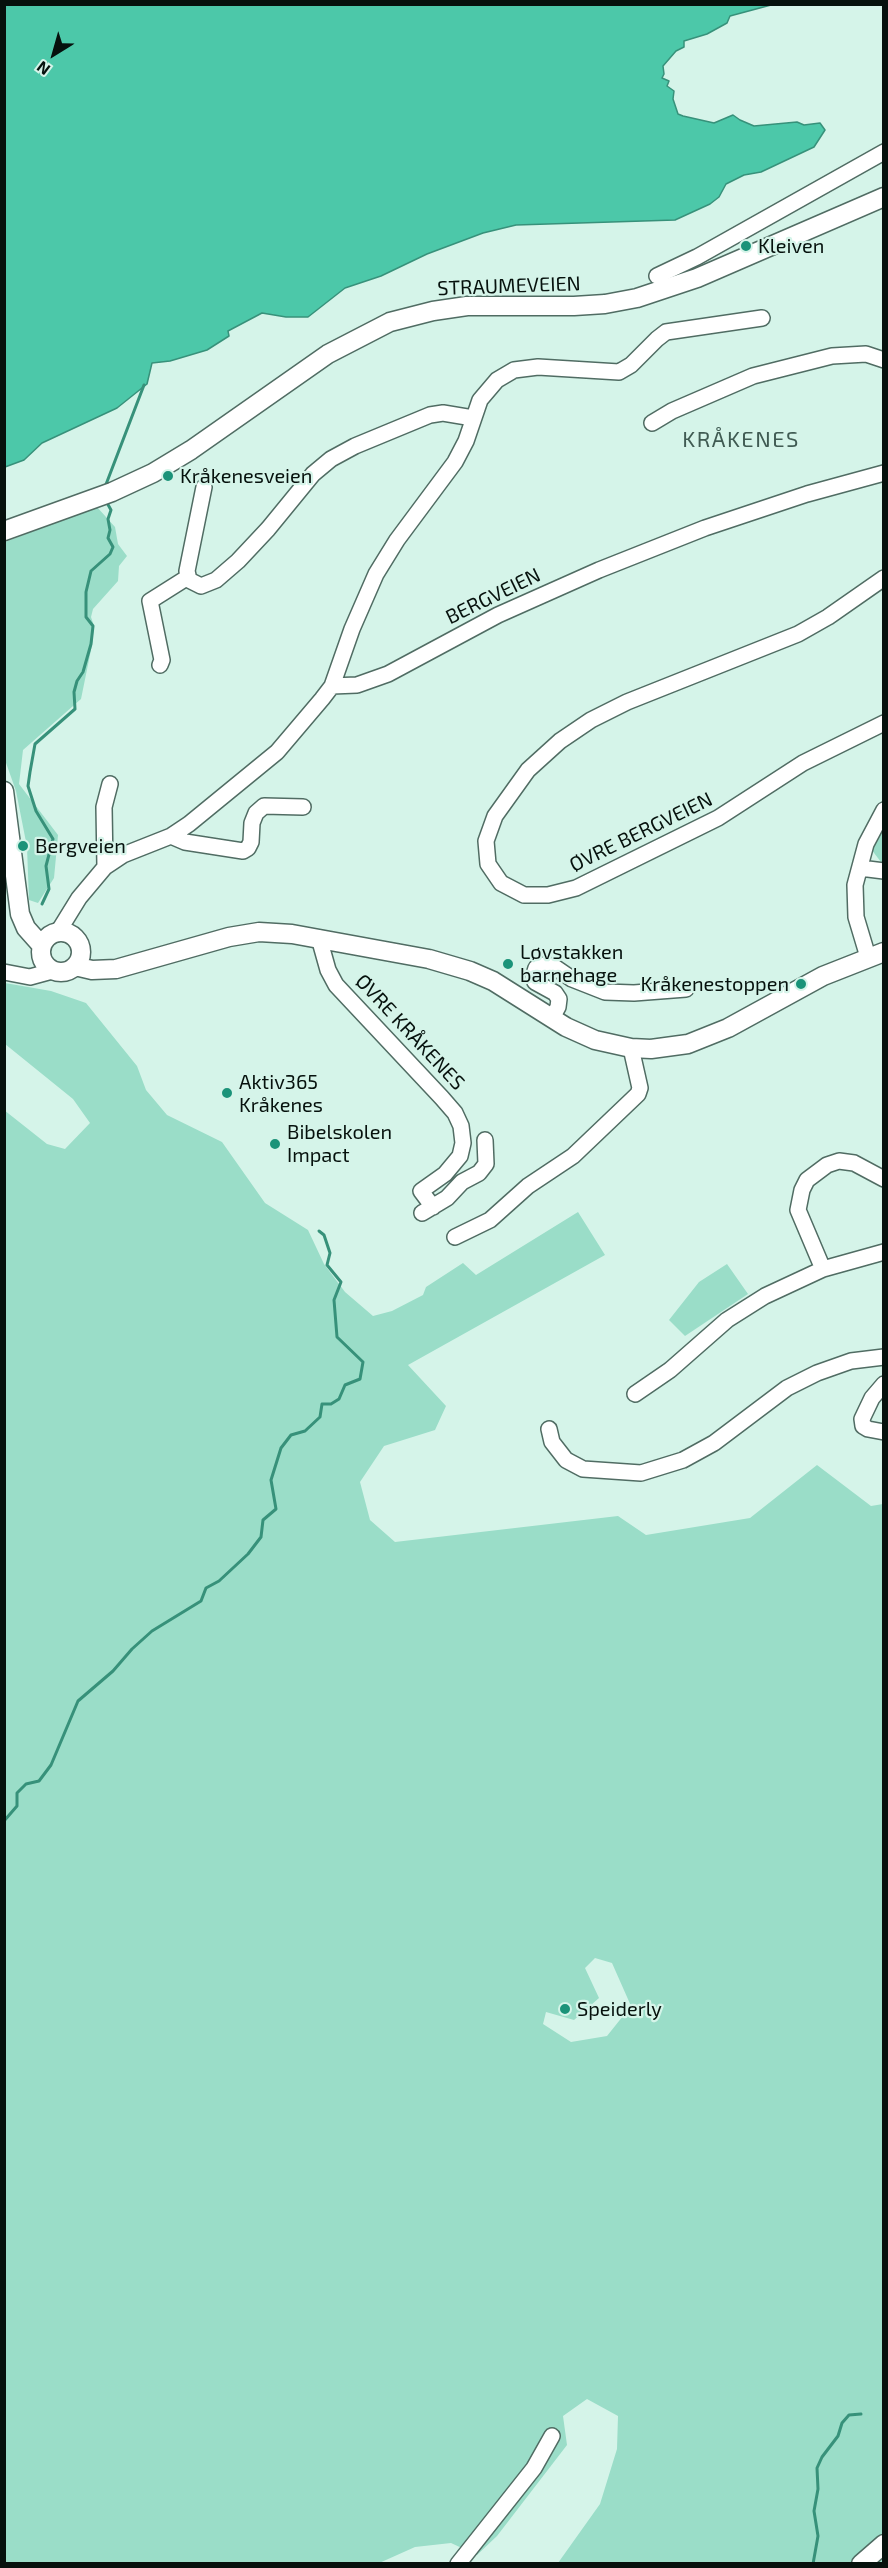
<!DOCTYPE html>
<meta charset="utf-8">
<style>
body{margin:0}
#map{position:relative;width:888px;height:2568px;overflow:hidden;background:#d5f4e9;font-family:"Exo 2",sans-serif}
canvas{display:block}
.frame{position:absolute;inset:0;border:6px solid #06110d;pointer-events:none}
.north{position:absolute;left:24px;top:24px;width:60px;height:60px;-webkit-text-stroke:4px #d5f4e9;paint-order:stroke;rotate:217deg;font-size:16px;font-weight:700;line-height:24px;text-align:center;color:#06110d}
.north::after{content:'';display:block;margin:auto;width:21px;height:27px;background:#06110d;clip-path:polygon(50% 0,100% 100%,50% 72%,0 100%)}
</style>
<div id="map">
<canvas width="888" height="2568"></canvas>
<div class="frame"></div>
<div class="north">N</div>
</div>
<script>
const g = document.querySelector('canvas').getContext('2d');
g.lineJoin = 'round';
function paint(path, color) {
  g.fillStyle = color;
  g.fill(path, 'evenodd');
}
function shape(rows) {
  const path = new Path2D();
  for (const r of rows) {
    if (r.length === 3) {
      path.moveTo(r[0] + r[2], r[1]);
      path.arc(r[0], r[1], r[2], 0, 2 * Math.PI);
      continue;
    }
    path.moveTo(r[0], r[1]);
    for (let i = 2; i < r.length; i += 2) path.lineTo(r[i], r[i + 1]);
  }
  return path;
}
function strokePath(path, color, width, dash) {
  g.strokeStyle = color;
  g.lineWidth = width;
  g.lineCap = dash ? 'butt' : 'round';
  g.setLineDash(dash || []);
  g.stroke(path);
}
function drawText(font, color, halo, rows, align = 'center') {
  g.font = font + ' "Exo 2",sans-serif';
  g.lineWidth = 4.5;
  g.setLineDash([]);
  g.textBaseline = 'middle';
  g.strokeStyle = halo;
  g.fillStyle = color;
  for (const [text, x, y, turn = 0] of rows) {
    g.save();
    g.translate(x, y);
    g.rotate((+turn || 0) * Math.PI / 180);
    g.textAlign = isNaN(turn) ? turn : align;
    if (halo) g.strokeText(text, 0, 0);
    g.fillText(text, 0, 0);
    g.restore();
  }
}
paint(shape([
 [97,507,115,527,118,544,127,556,119,566,118,581,93,609,91,617,94,626,92,645,81,699,23,750,19,784,58,835,54,878,38,903,29,900,27,847,16,791,5,760,5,542],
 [883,823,883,862,881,862,871,849],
 [5,983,51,991,86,1003,137,1066,146,1090,167,1115,222,1142,265,1203,308,1230,324,1264,345,1292,373,1316,392,1311,423,1295,426,1287,463,1263,476,1275,578,1212,605,1255,408,1365,446,1406,435,1430,384,1446,360,1482,370,1520,395,1542,618,1516,646,1535,750,1518,817,1465,871,1506,883,1504,883,2563,558,2563,600,2504,617,2449,618,2416,587,2399,563,2416,567,2445,497,2536,477,2555,451,2543,415,2547,377,2564,5,2563,4,1110,47,1144,65,1149,90,1123,73,1099,5,1044],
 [595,1958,612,1963,631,2006,607,2036,571,2042,543,2024,546,2012,574,2020,599,1998,585,1968],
 [727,1264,748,1294,685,1336,669,1320,699,1282]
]), '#9addc8');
const water = shape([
 [5,4,771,5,730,16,727,23,707,34,684,41,684,47,676,51,663,66,664,74,662,78,669,81,667,86,674,91,673,99,678,114,683,116,714,123,733,115,740,120,754,126,797,122,804,125,820,123,825,130,814,147,761,172,744,175,726,184,719,197,710,204,675,220,516,225,483,233,427,254,381,276,345,288,308,317,286,317,262,313,228,331,229,336,207,350,170,361,152,363,147,384,117,408,42,443,24,460,5,467,5,4]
]);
paint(water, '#4cc8a9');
strokePath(water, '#37917a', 1.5);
strokePath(shape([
 [105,487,144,385],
 [42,904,49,889,46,866,53,839,36,811,28,786,30,772,35,744,75,709,74,692,77,681,83,672,91,644,93,626,86,617,86,592,91,571,110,554,113,547,108,538,110,530,108,519,111,510,106,501],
 [4,1821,17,1806,17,1793,26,1784,39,1781,51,1765,78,1701,113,1671,132,1649,152,1631,201,1601,206,1588,219,1581,248,1554,261,1537,263,1520,276,1509,271,1480,281,1448,291,1435,305,1431,320,1417,322,1404,331,1404,339,1399,345,1385,360,1379,363,1362,337,1337,334,1300,341,1282,327,1265,330,1253,324,1235,319,1231],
 [813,2564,818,2536,814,2511,818,2489,817,2468,822,2457,838,2436,842,2423,849,2415,861,2414]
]), '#37917a', 3);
const minor = shape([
 [657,276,697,257,884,152],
 [652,423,672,411,753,376,832,356,866,354,884,360],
 [204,487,187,571,189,580,201,586,216,580,238,561,268,529,313,474,331,459,355,446,430,415,443,413,473,418],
 [884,578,828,617,798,634,627,702,591,720,560,741,528,770,495,816,486,841,488,864,501,883,524,895,548,895,576,888,718,818,803,763,884,723],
 [160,665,162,660,150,601,188,577],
 [332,686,357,685,388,674,498,615,599,570,705,528,807,494,884,473],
 [171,836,185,842,243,851,248,848,251,842,252,823,256,813,264,806,303,807],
 [105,867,104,807,110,784],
 [860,868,884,871],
 [58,932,79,898,105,867,123,855,171,836,189,824,277,752,322,699,332,686,352,629,376,574,397,540,455,462,466,441,480,400,497,380,514,370,538,367,619,372,631,365,657,339,666,332,762,318],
 [319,938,328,970,336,985,442,1098,455,1113,461,1126,463,1143,460,1156,445,1174,421,1191,433,1207],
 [868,957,856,917,855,885,866,844,884,810],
 [4,972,30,977,52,971],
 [552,1018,558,1007,559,999,555,993,535,982,533,978,536,968,541,965,553,966,572,979,605,992,634,993,686,989],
 [422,1213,447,1198,462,1182,479,1173,486,1164,485,1140],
 [455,1237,490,1220,528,1186,573,1156,638,1094,640,1088,631,1048],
 [823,1269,798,1210,802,1190,807,1180,827,1165,839,1161,854,1163,884,1179],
 [884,1384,872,1398,862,1419,863,1426,868,1429,884,1432],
 [635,1394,670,1370,727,1320,765,1296,823,1269,884,1252],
 [549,1429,552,1442,566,1460,583,1469,641,1473,683,1460,714,1443,787,1388,817,1373,851,1361,884,1357],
 [458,2564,534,2468,552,2436]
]);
const major = shape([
 [4,531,112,492,153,473,191,450,328,354,390,322,433,311,467,306,574,306,605,304,637,298,697,278,884,197],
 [4,791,20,914,26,928,42,946],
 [61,952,20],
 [75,966,92,970,116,969,229,937,259,932,292,934,429,959,470,971,493,981,566,1027,595,1040,631,1048,651,1049,688,1044,728,1028,823,976,884,952],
 [861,2564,884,2544]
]);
strokePath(minor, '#506c63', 18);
strokePath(major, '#506c63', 21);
strokePath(minor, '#fff', 15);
strokePath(major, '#fff', 18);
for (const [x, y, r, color] of [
 [746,246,6,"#1b9379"],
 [168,476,6,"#1b9379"],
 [23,846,6,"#1b9379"],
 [508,964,6,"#1b9379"],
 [801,984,6,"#1b9379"],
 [227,1093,6,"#1b9379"],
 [275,1144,6,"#1b9379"],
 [565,2009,6,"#1b9379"]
]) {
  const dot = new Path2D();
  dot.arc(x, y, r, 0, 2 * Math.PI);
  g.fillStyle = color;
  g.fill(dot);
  strokePath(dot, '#d5f4e9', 2);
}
drawText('20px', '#06110d', '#d5f4e9', [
 ["Kleiven",758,246],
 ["Kråkenesveien",180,476],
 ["Bergveien",35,846],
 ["Løvstakken",520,952],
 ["barnehage",520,975],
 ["Kråkenestoppen",789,984,"right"],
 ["Aktiv365",239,1082],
 ["Kråkenes",239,1105],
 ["Bibelskolen",287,1132],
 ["Impact",287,1155],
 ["Speiderly",577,2009]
], 'left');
drawText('20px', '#06110d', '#d5f4e9', [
 ["STRAUMEVEIEN",509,286,-2],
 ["BERGVEIEN",493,596,-26],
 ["ØVRE BERGVEIEN",641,832,-26],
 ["ØVRE KRÅKENES",410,1032,47]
]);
g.letterSpacing = '1.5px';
drawText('22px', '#405b53', '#d5f4e9', [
 ["KRÅKENES",741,440]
]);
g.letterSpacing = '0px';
</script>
